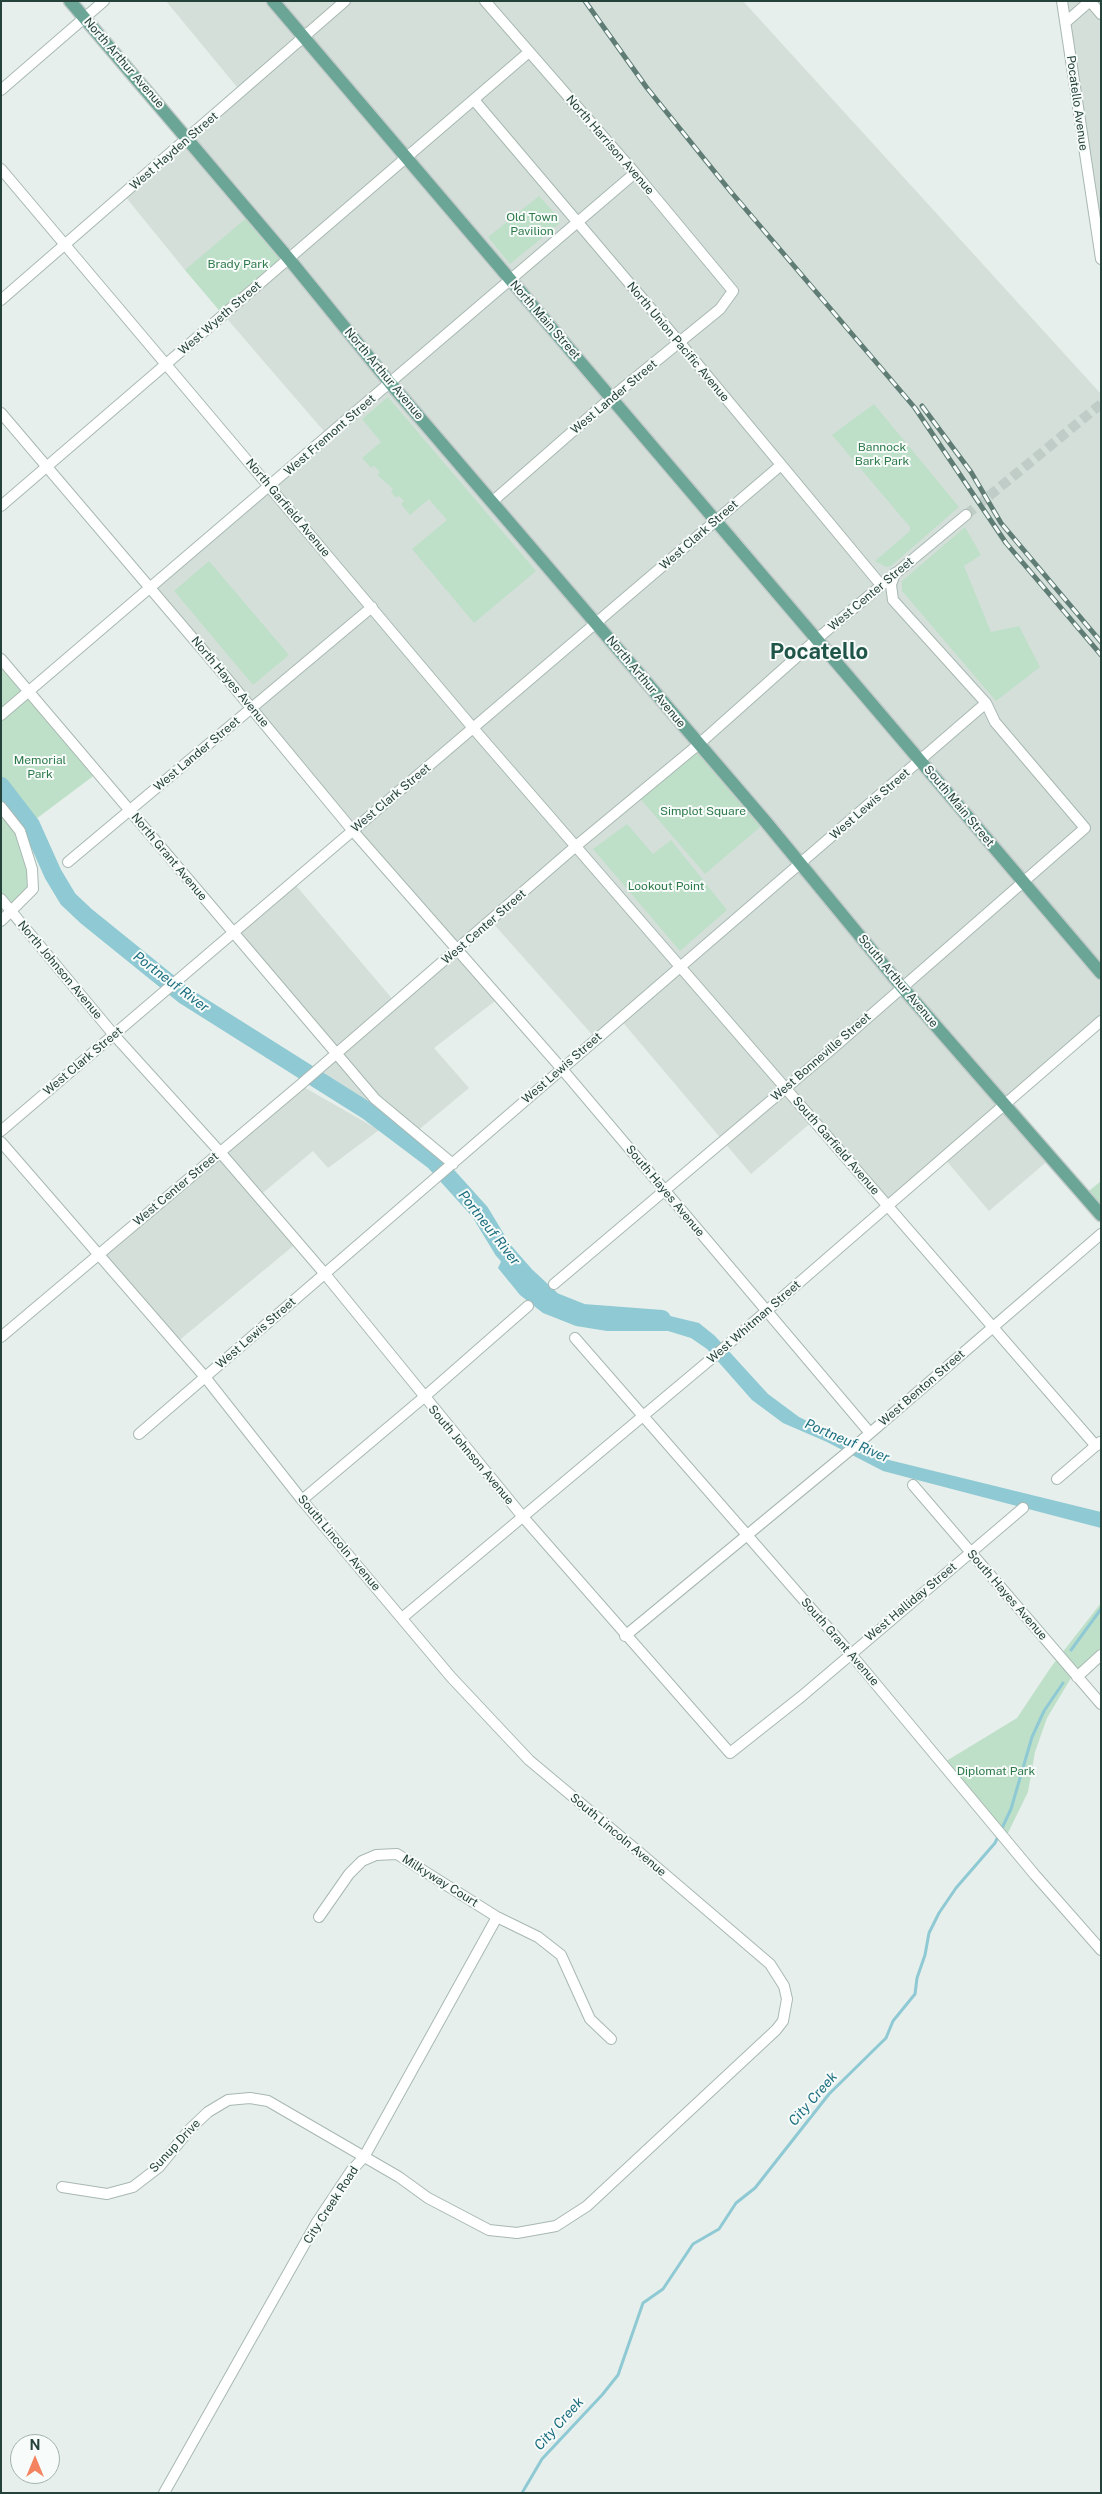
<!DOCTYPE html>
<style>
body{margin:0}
#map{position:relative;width:1102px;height:2494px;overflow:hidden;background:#e6efeb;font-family:"Public Sans",sans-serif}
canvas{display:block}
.frame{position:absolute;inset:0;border:2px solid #24423a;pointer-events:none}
.north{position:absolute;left:10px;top:2434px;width:50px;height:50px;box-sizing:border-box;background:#f7fbf9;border:1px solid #a3b1ad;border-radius:50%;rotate:0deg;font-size:14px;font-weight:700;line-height:20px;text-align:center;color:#24423a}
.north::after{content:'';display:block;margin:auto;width:18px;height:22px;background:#f4845f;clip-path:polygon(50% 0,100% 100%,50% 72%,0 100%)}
</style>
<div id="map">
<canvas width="1102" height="2494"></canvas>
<div class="frame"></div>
<div class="north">N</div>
</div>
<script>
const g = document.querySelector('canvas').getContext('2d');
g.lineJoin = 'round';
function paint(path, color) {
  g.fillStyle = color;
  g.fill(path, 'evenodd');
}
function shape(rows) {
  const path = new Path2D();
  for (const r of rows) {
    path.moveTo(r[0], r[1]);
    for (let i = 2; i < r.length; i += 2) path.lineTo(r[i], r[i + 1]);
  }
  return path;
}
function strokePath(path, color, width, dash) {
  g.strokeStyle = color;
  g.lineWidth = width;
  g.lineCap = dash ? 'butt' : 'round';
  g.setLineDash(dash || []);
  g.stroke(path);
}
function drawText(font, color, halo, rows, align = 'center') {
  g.font = font + ' "Public Sans",sans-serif';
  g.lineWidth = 4;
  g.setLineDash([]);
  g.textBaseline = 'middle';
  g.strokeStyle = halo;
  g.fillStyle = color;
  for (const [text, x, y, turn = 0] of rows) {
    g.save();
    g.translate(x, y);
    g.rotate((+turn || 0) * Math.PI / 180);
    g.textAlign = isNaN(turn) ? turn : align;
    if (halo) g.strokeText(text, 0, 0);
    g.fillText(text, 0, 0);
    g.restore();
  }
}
paint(shape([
 [166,1,743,1,1101,394,1101,1022,1005,1104,1051,1158,989,1211,944,1158,888,1206,813,1121,751,1174,620,1019,596,1039,491,921,457,951,499,998,434,1048,469,1088,410,1137,318,1069,336,1054,234,933,293,882,395,1002,457,951,151,587,328,436,185,270,124,195,241,92],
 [1062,1,1101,1,1101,259],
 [300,1085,379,1130,328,1168,313,1151,259,1196,298,1242,176,1343,99,1254]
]), '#d4dfda');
paint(shape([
 [539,196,559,218,559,224,510,264,488,237],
 [251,214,289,259,223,315,185,270],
 [388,397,536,571,474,623,412,549,447,520,429,499,410,515,401,504,404,501,399,496,396,498,391,492,393,489,377,475,380,472,374,466,371,468,362,458,381,442,362,419],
 [874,404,959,507,891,566,886,567,875,561,910,531,910,527,832,435],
 [965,527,981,555,964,566,991,632,1019,626,1040,667,996,701,902,591,902,581],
 [209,561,289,655,253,685,174,591],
 [1,659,96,774,20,831,33,889,12,912,1,899],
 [699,744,766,822,705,874,638,796],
 [627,824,653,854,671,840,727,910,680,951,593,849],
 [1101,1181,1101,1215,1084,1195],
 [1101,1603,1101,1655,1074,1673,1047,1718,1035,1752,1028,1792,1005,1839,943,1763,1017,1718,1051,1667]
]), '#bfe0c8');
paint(shape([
 [506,1251,536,1294,576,1316,614,1322,652,1315,670,1316,699,1323,715,1336,768,1394,799,1417,885,1459,1101,1512,1101,1528,883,1471,827,1442,783,1423,752,1400,707,1349,691,1338,668,1331,607,1331,576,1326,543,1313,520,1295,498,1268]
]), '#8ec9d4');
strokePath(shape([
 [1071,1650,1101,1609],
 [522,2493,542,2459,602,2395,618,2375,643,2303,663,2289,693,2244,719,2229,736,2203,755,2188,829,2094,886,2038,893,2021,915,1994,917,1978,925,1955,929,1933,939,1913,956,1888,995,1843,1011,1809,1032,1737,1044,1711,1063,1683]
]), '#8ec9d4', 3);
strokePath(shape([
 [1,786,31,825,53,874,68,899,86,916,185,996,369,1112,434,1161,480,1212,503,1250,525,1275,553,1301,583,1313,662,1319]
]), '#8ec9d4', 18);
strokePath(shape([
 [966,515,1101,404]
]), '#bfccc8', 10, [10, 5]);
const minor = shape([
 [485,1,635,173,733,291,720,309,612,397,493,501],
 [1062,1,1101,259],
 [1066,22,1090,1,1101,14],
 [1,90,104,1],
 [474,100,680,343,881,585],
 [1,169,473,728,1096,1446],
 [1,300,345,1],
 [1,413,219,669,353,831,562,1069,870,1433],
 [1,506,529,52],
 [1,659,375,1099,453,1164],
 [1,715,635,173],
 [1,807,20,831,32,869,33,889,1,921],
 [68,862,372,607],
 [1,899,114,1035,220,1152,325,1274,523,1517,730,1753,802,1696,1023,1508],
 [1,1131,781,465],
 [1,1142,205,1377,302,1500,451,1677,529,1760,639,1852,770,1964,784,1986,787,1999,783,2021,776,2030,587,2206,556,2226,517,2233,489,2230,428,2198,399,2177,268,2101,250,2098,228,2100,208,2112,190,2129,159,2167,133,2187,107,2194,62,2187],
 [554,1284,832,1049,1085,828,995,722,986,703,893,600,891,585,895,573],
 [1,1337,300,1085,576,846,699,744,818,638,966,515],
 [575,1338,850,1653,1035,1875,1101,1950],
 [139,1434,986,703],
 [1057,1479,1100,1442],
 [913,1485,1101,1704],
 [302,1500,423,1398,528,1306],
 [402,1618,711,1359,1101,1021],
 [625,1636,861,1441,1101,1234],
 [1077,1677,1101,1655],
 [319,1917,349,1874,362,1861,376,1855,397,1854,497,1917,538,1937,561,1955,590,2019,611,2039],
 [164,2493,317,2222,351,2171,364,2157,497,1917]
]);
const major = shape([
 [70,1,289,259,390,383,766,822,901,986,1101,1215],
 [273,1,1101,973]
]);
strokePath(minor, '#a8b8b2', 12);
strokePath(major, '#c2cac8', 15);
strokePath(minor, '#fff', 10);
strokePath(major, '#6aa596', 12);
const rail = shape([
 [585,1,647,88,731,192,915,408,1006,543,1101,655],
 [922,406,971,472,1001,523,1101,642]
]);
strokePath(rail, '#5f7d75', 5);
strokePath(rail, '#f7fbf9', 3, [9]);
drawText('12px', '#24423a', '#f7fbf9', [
 ["North Arthur Avenue",124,63,49],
 ["Pocatello Avenue",1077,103,82],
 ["North Harrison Avenue",610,145,49],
 ["West Hayden Street",174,151,-41],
 ["West Wyeth Street",220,318,-41],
 ["North Main Street",545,320,49],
 ["North Union Pacific Avenue",678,342,50],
 ["North Arthur Avenue",384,374,50],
 ["West Lander Street",614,397,-40],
 ["West Fremont Street",330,435,-41],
 ["North Garfield Avenue",288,508,50],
 ["West Clark Street",699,535,-41],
 ["West Center Street",871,594,-40],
 ["North Hayes Avenue",230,682,50],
 ["North Arthur Avenue",646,682,50],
 ["West Lander Street",197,754,-40],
 ["West Clark Street",391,798,-40],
 ["West Lewis Street",870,804,-41],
 ["South Main Street",959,806,50],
 ["North Grant Avenue",169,857,50],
 ["West Center Street",484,927,-41],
 ["North Johnson Avenue",60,970,50],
 ["South Arthur Avenue",898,981,50],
 ["West Bonneville Street",821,1057,-41],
 ["West Clark Street",83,1061,-40],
 ["West Lewis Street",562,1068,-41],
 ["South Garfield Avenue",836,1146,49],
 ["West Center Street",176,1189,-40],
 ["South Hayes Avenue",665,1191,50],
 ["West Whitman Street",754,1322,-41],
 ["West Lewis Street",256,1333,-41],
 ["West Benton Street",922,1388,-41],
 ["South Johnson Avenue",471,1455,50],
 ["South Lincoln Avenue",339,1543,50],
 ["South Hayes Avenue",1007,1595,49],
 ["West Halliday Street",911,1602,-40],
 ["South Grant Avenue",840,1642,49],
 ["South Lincoln Avenue",618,1835,40],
 ["Milkyway Court",440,1881,32],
 ["Sunup Drive",175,2146,-47],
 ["City Creek Road",331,2205,-57]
]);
drawText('12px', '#2d7a4b', '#f7fbf9', [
 ["Old Town",532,217],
 ["Pavilion",532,231],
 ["Brady Park",238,264],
 ["Bannock",882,447],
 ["Bark Park",882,461],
 ["Memorial",40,760],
 ["Park",40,774],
 ["Simplot Square",703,811],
 ["Lookout Point",666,886],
 ["Diplomat Park",996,1771]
]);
drawText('italic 14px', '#1c6f80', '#f7fbf9', [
 ["Portneuf River",171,982,37],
 ["Portneuf River",489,1228,52],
 ["Portneuf River",847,1441,23],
 ["City Creek",813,2099,-49],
 ["City Creek",559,2424,-48]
]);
drawText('bold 22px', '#1f5548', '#f7fbf9', [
 ["Pocatello",819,652]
]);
</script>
